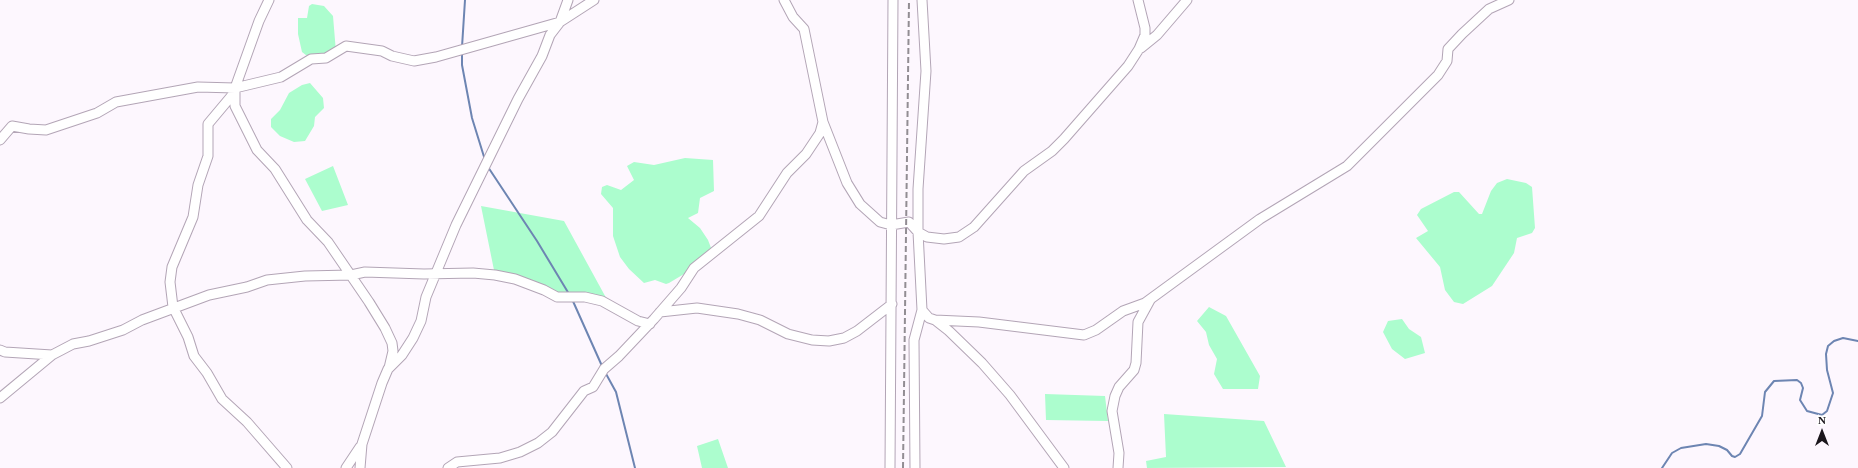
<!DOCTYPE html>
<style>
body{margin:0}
#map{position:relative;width:1858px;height:468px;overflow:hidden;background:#fdf7fe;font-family:Georgia,serif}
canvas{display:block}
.north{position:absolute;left:1802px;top:412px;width:40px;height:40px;-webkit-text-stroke:3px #fff;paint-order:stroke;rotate:0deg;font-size:11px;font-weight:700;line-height:16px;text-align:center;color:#1b161c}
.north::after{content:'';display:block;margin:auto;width:14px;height:18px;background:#1b161c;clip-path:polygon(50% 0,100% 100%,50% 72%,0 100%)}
</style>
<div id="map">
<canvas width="1858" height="468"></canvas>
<div class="north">N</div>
</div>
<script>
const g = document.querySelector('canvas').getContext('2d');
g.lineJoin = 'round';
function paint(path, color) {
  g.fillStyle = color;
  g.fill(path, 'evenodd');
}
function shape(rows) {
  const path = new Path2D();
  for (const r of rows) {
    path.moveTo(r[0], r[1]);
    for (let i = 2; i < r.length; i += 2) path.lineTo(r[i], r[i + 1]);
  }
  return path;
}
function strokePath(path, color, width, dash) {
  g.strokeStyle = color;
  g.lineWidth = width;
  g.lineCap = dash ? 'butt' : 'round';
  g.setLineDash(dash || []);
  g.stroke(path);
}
paint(shape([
 [312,4,324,6,333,16,336,52,311,59,302,52,298,34,298,18,307,18,309,6],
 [310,83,323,98,324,108,315,117,314,126,305,141,294,142,280,136,271,127,271,119,280,110,289,93,302,85],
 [685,158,713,160,714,191,700,198,698,213,688,218,700,228,708,240,713,253,694,268,669,283,666,284,655,280,644,283,629,269,620,257,613,236,613,208,601,194,602,187,607,185,621,190,634,180,627,166,634,162,654,165],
 [333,166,348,205,322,211,305,179],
 [1507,179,1526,183,1532,187,1535,228,1532,233,1517,238,1514,253,1492,286,1463,304,1454,302,1445,290,1440,267,1416,238,1428,231,1417,215,1421,209,1454,192,1459,192,1479,214,1482,214,1491,191,1497,183],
 [481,206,564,221,610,305,557,297,495,275],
 [1209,307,1226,316,1260,376,1258,389,1223,389,1214,374,1217,359,1209,345,1206,332,1197,321],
 [1402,319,1409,329,1421,337,1425,353,1405,359,1392,349,1383,332,1388,321],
 [1045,394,1105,396,1108,421,1046,420],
 [1164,414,1264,421,1286,467,1147,468,1146,461,1166,457],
 [718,439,728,468,702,468,697,446]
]), '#acfdce');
strokePath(shape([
 [462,47,465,0],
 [462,53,462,65,472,118,485,160],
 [488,167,537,241,569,294],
 [572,299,602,366],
 [605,372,616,392,635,468],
 [1662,468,1672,453,1681,448,1706,444,1719,446,1727,450,1732,456,1735,457,1740,454,1762,416,1765,392,1774,381,1797,380,1801,383,1803,388,1800,400,1807,411,1822,415,1827,411,1833,393,1827,370,1826,354,1828,346,1834,341,1843,338,1858,341]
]), '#6d85b2', 2);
const minor = shape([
 [269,0,259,21,235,88,235,106,257,150,275,169,307,220,328,242,369,302,385,328,392,343,393,351,389,368],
 [784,0,793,17,804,29,823,122,847,183,860,204,880,222,891,225,909,222,918,232,927,237,944,239,959,237,974,227,1024,171,1052,151,1064,139,1128,66,1139,49,1145,35,1145,28,1138,0],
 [922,0,926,71,918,189,918,232,922,310,929,318,935,320,979,322,1084,335,1096,330,1123,311,1145,303,1260,219,1347,166,1438,75,1447,61,1448,49,1462,34,1489,9,1509,0],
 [1141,48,1157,35,1187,0],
 [234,93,208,124,208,156,198,185,193,217,172,267,170,282,173,307,188,337,194,356,207,373,222,399,247,422,287,468],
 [0,140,12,126,29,129,46,130,97,113,116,102,198,87,235,88,281,77,311,59,326,58,346,46,382,51,392,56,414,61,436,57,560,22,594,0],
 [660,312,697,308,738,314,760,320,788,334,812,340,829,341,844,338,857,331,892,304],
 [935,320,949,331,982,363,1010,395,1064,468],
 [0,350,5,352,52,355],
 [0,398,52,355,73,344,89,341,123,330,142,320,209,295,247,287,267,280,305,276,351,275,365,272,424,274,473,273,495,275,515,279,544,290,557,297,585,297,602,301,638,321,650,324],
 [346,468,360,447],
 [360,468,362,444,382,383,388,369,402,355,413,338,421,321,426,297,456,225,518,99,542,56,550,35,560,22,568,0],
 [448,468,457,462,500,458,520,452,538,443,552,432,584,391,593,387,604,369,619,356,654,319,681,288,694,268,759,216,787,173,806,154,820,133,823,122],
 [890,468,893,0],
 [915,468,914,340,922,310],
 [1118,468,1119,453,1112,411,1115,396,1119,387,1134,370,1136,363,1138,322,1150,300]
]);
strokePath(minor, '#b3a5b6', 11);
strokePath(minor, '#fff', 9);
strokePath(shape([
 [903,468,909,0]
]), '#928d93', 2, [6, 3]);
</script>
